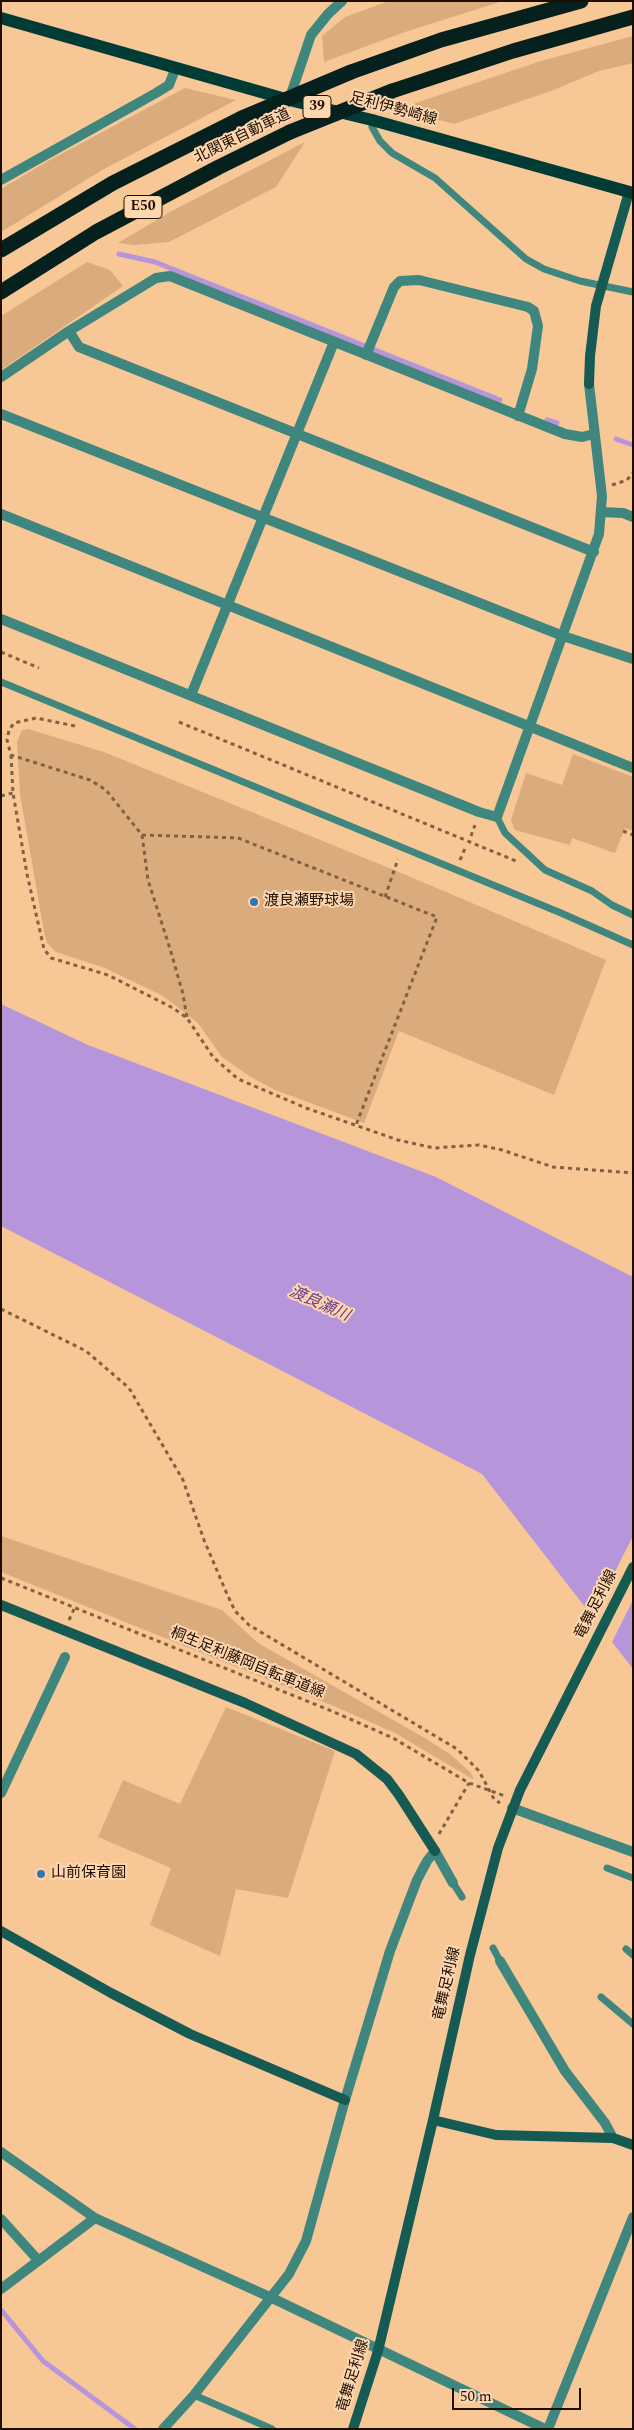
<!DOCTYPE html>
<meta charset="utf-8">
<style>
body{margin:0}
#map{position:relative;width:634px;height:2430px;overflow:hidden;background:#f8c796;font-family:Spectral,serif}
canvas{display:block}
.frame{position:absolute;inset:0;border:2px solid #1f0e00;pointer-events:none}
.scale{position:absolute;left:452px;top:2388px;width:129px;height:22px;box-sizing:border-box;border:2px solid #1f0e00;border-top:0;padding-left:6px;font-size:15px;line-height:18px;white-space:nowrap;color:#1f0e00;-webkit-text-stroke:4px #fed6af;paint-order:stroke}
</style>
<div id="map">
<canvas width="634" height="2430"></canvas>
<div class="frame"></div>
<div class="scale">50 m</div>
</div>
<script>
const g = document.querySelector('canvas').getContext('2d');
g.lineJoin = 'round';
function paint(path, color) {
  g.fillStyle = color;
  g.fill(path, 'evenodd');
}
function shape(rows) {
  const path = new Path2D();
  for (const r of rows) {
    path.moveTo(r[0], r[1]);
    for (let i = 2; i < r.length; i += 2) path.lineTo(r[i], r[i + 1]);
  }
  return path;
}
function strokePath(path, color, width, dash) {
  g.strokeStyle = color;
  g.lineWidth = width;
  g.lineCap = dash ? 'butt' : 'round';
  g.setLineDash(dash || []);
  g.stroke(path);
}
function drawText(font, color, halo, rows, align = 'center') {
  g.font = font + ' Spectral,"Noto Sans JP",serif';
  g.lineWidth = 4;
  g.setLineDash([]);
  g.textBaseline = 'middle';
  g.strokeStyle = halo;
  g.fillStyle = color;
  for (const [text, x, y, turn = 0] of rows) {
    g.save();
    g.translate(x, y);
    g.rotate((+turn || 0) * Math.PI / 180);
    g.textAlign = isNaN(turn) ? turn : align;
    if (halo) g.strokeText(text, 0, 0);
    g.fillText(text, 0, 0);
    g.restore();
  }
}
paint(shape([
 [389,1,503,1,405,32,324,62,322,36,345,17],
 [633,36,633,63,599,71,551,91,454,124,398,109,541,61],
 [185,88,236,100,104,169,1,232,1,189,48,161],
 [305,142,276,187,169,242,134,245,118,243,170,212],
 [87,262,110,270,123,286,1,370,1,316],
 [28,729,104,752,399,872,606,960,554,1095,399,1031,364,1123,275,1090,249,1076,221,1056,198,1023,163,996,105,968,56,952,47,943,44,932,20,794,17,741,22,730],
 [573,754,633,777,633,831,625,828,615,853,572,838,570,845,515,830,511,820,526,773,562,785],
 [1,1536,222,1610,258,1643,423,1737,450,1754,471,1773,474,1780,395,1733,336,1707,1,1572],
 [226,1707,335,1751,288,1898,236,1889,220,1956,150,1925,171,1868,98,1837,123,1780,180,1804]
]), '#daab7d');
paint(shape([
 [1,1004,88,1045,436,1177,633,1277,633,1669,482,1474,1,1226]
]), '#b695da');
paint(shape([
 [633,1536,633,1600,611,1644,591,1619]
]), '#f8c796');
strokePath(shape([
 [119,254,155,262,500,400],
 [547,420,557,423],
 [616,439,633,445],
 [2,2311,43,2361,135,2429]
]), '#b695da', 5);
strokePath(shape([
 [612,485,627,480,633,473],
 [1,652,39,668],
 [179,722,516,861],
 [75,726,36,718,14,723,9,730,7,740,11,755,90,780,106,790,142,835,148,880,171,952,183,994,187,1018],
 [11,755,13,793,27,874,44,949,51,958,108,975,173,1008,187,1018,213,1057,238,1079,306,1108,398,1140,434,1148,479,1145,502,1150,553,1167,633,1173],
 [1,796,13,793],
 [623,831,633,835],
 [142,835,238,838,437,917,356,1125],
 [471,836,475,825],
 [460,860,466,846],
 [385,897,398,859],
 [1,1309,86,1351,129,1388,183,1480,204,1540,227,1594,235,1611,249,1625,457,1749,479,1771,494,1799,500,1803],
 [1,1578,334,1712,393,1738,469,1783,505,1796],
 [69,1620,75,1607],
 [439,1834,469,1783]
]), '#816144', 3, [4, 4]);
strokePath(shape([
 [372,120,372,127,380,141,392,153,435,178,526,259,544,269,580,281,633,292],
 [1,682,561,913,633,945],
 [497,817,505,833,545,870,592,891,612,905,633,915],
 [607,1868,633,1878],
 [453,1883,462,1897],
 [493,1948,500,1961],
 [626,1949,633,1955],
 [601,1997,633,2024],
 [194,2395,272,2429]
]), '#3e867e', 7);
strokePath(shape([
 [289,100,311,35,328,14,342,1],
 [1,180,156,93,169,85,176,67],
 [69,331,79,347,594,552],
 [366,355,394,287,400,281,419,280,528,307,534,311,538,326,532,369,518,416],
 [1,377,69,331,156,278,170,276,565,434,582,437,594,434],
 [1,414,563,636,633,659],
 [601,512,623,513,633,517],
 [1,514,633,768],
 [1,619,479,812,497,817,599,534,602,496,589,384],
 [191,695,334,342],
 [1,1793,65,1657],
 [512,1808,633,1852],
 [500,1961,565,2071,605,2123,613,2138],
 [1,2152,95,2218],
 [1,2219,38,2260],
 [1,2289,95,2218,272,2298,545,2429],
 [163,2429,194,2395,289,2274,306,2241,345,2100,390,1951,417,1880,427,1861,435,1851,453,1883],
 [548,2429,633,2217]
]), '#3e867e', 10);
strokePath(shape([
 [589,384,590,356,596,306,629,192],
 [1,1605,245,1703,356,1754,387,1779,399,1795,435,1851],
 [1,1931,111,1993,190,2034,345,2100],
 [433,2120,496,2135,613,2138,633,2145],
 [353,2429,378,2351,433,2120,470,1955,498,1848,520,1790,633,1567]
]), '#165a54', 10);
strokePath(shape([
 [1,18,289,100,372,120,633,193]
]), '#003b36', 12);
strokePath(shape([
 [351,72,441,40,581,1],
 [392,91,513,51,633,17],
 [1,250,113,183,242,118],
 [1,292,96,232,219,167,290,132]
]), '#05201d', 15);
strokePath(shape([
 [242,118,351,72],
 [290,132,392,91]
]), '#05201d', 15);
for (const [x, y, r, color] of [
 [254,902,5,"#3376ac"],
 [41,1874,5,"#3376ac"]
]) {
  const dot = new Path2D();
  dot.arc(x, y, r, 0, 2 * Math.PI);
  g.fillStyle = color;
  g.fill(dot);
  strokePath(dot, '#fed6af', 2);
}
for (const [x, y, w] of [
 [317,107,28],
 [143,207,38]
]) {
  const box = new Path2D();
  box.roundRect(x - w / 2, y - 11.5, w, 23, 4);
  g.fillStyle = '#fed6af';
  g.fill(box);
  strokePath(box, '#1f0e00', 1);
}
drawText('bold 14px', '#1f0e00', null, [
 ["39",317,107],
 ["E50",143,207]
]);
drawText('15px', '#1f0e00', '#fed6af', [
 ["足利伊勢崎線",393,110,15],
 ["北関東自動車道",243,137,-26],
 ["竜舞足利線",597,1605,-63],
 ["桐生足利藤岡自転車道線",247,1664,22],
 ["竜舞足利線",448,1984,-77],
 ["竜舞足利線",354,2376,-73]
]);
drawText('15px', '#1f0e00', '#fed6af', [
 ["渡良瀬野球場",264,902],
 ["山前保育園",51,1874]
], 'left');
drawText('italic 16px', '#673c8e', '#fed6af', [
 ["渡良瀬川",319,1305,24]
]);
</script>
